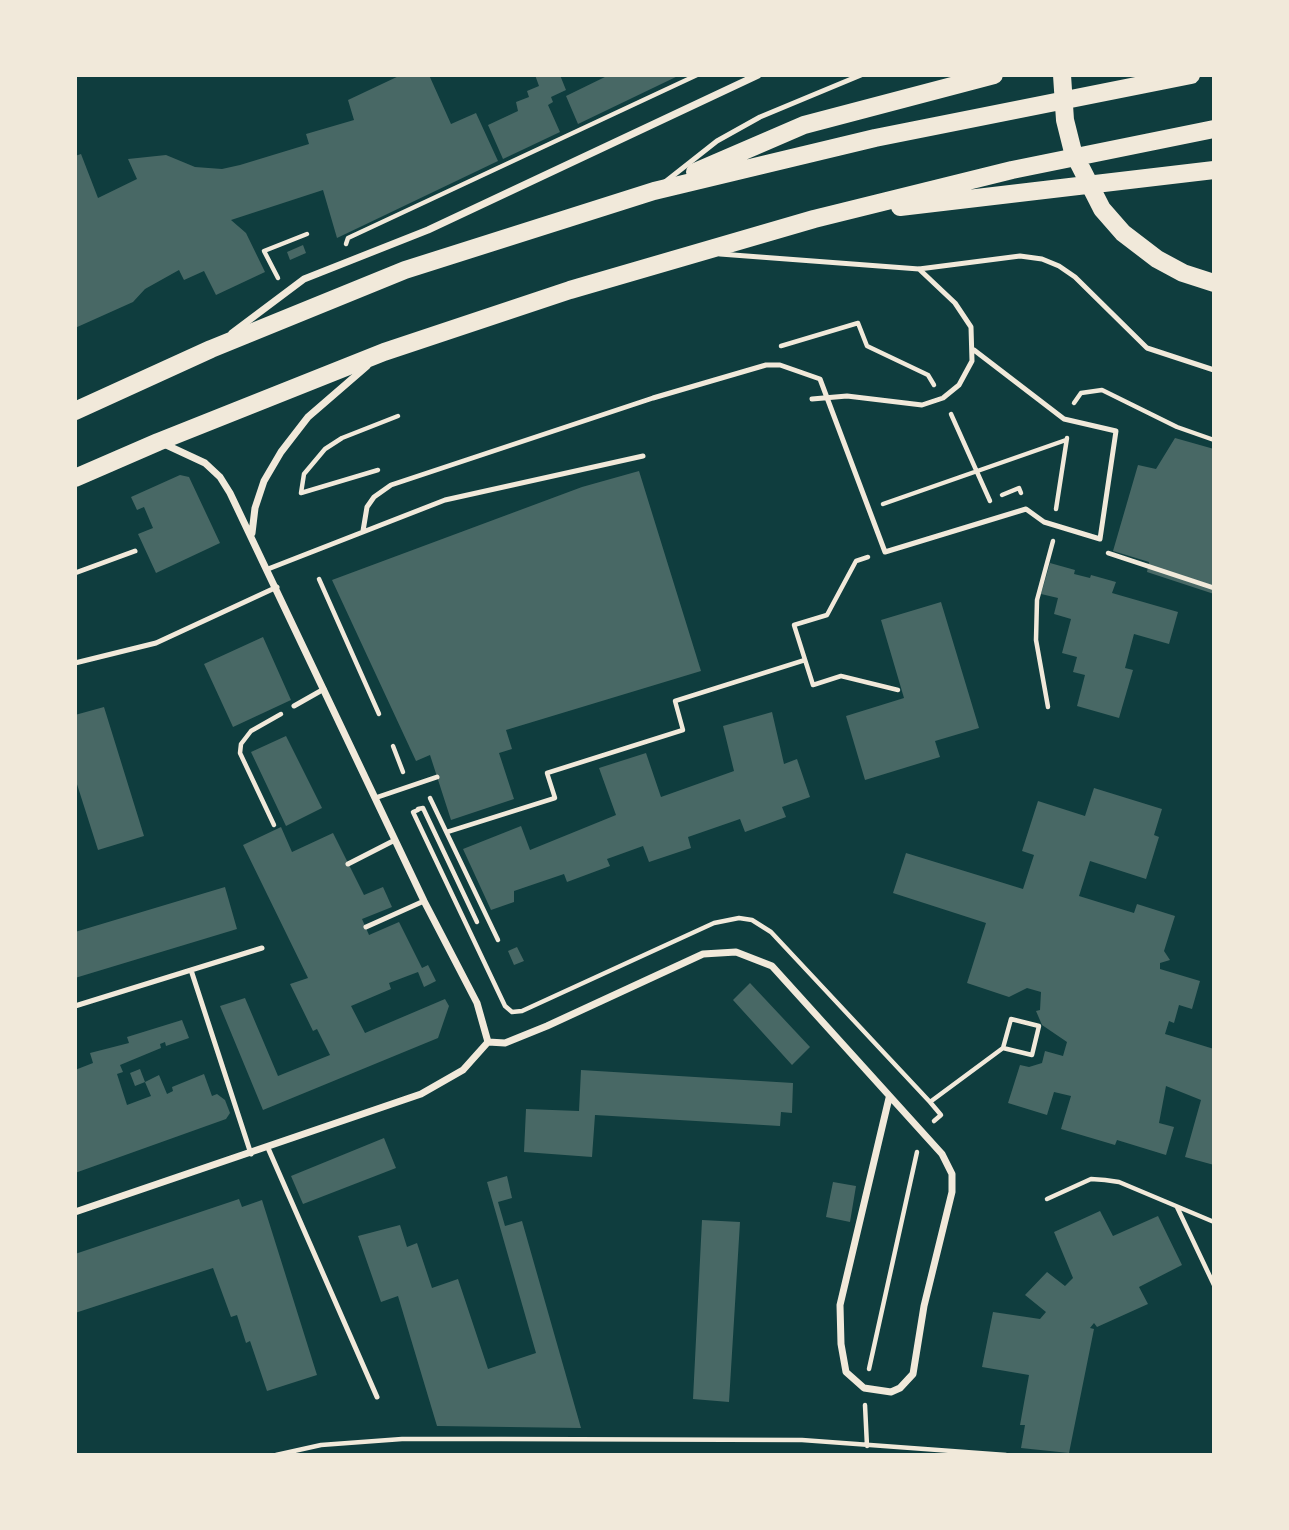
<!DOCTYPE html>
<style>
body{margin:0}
#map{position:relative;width:1289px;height:1530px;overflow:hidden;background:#0f3d3e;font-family:"Noto Serif",serif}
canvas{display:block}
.frame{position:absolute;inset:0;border:77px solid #f1e9da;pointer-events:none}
</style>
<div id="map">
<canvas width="1289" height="1530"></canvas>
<div class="frame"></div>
</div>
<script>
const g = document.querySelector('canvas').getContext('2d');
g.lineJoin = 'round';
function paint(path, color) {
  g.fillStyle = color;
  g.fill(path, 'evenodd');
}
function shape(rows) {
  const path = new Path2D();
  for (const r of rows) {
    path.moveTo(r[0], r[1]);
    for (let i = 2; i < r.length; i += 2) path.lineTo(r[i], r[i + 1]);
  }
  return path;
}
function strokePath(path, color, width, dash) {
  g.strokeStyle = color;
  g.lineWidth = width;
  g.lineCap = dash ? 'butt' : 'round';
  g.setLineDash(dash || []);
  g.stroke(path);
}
paint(shape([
 [401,75,429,75,451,124,476,113,498,161,337,238,323,190,231,220,246,233,265,272,216,295,204,271,184,280,179,270,145,289,133,302,75,328,75,156,81,154,98,198,137,179,128,159,166,155,195,167,222,169,240,165,309,144,306,134,354,120,348,100],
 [535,75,560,75,566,90,551,97,553,102,548,105,560,132,503,159,488,125,518,111,516,102,529,97,527,91,539,86],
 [609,75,680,75,578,124,566,96],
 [303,245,306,253,290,260,287,252],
 [1175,438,1214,449,1214,594,1147,572,1149,562,1113,551,1138,465,1156,469],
 [639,471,701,671,506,730,512,749,499,753,514,799,451,820,430,755,416,761,332,580,582,487],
 [180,475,189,477,220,543,156,573,138,534,153,528,144,507,137,510,131,497],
 [1050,563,1075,570,1074,574,1090,578,1091,575,1116,582,1112,593,1178,612,1169,644,1134,634,1125,668,1133,670,1119,718,1077,706,1085,675,1073,672,1077,657,1062,653,1071,619,1054,614,1058,598,1041,594],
 [941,602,979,728,935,741,940,757,865,780,846,716,904,698,881,620],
 [263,637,291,700,233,727,204,664],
 [104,707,144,836,98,850,75,778,75,715],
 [772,712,784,764,797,759,810,797,782,807,786,817,745,832,740,819,688,837,691,848,649,862,643,846,607,859,610,866,567,882,564,874,514,891,514,902,491,910,463,849,521,826,530,850,616,815,599,768,646,753,661,797,734,771,723,726],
 [286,736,322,808,286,826,251,752],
 [1094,788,1162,809,1154,835,1159,837,1146,879,1090,861,1079,896,1134,913,1137,904,1175,916,1164,951,1170,960,1160,963,1160,969,1200,981,1192,1009,1179,1005,1174,1023,1169,1021,1165,1034,1214,1049,1214,1165,1185,1157,1201,1100,1166,1086,1159,1123,1174,1127,1166,1155,1117,1140,1115,1145,1061,1129,1071,1096,1054,1092,1047,1115,1008,1103,1020,1065,1029,1067,1042,1063,1045,1051,1063,1056,1067,1042,1042,1025,1036,1011,1040,1010,1041,992,1027,988,1009,997,967,983,986,923,893,893,906,853,1023,889,1034,855,1022,851,1038,801,1085,816],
 [281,827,292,852,333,833,364,895,383,887,392,907,362,919,369,935,399,922,422,968,428,965,436,981,424,987,418,972,389,983,391,989,351,1006,365,1033,445,999,449,1006,438,1038,263,1110,220,1006,245,998,278,1076,330,1055,317,1029,313,1031,290,984,308,978,243,845],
 [225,887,237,929,75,978,75,932],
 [517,947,524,961,514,965,508,951],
 [750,983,810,1047,792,1065,733,1000],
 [182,1020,189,1038,166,1046,165,1042,160,1044,161,1048,120,1065,123,1072,117,1074,127,1105,151,1096,145,1082,159,1075,167,1094,173,1091,172,1087,204,1074,212,1096,217,1094,225,1100,230,1113,226,1119,75,1173,75,1070,93,1063,90,1053,129,1043,127,1037],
 [140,1069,145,1082,135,1086,130,1073],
 [581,1070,793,1083,792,1113,781,1112,780,1126,595,1115,592,1157,524,1152,526,1109,579,1111],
 [384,1138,396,1168,303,1204,291,1176],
 [507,1176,512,1198,498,1202,505,1226,522,1221,581,1428,437,1426,398,1296,381,1302,358,1236,400,1225,407,1247,417,1243,432,1288,458,1279,488,1369,536,1353,487,1182],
 [833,1182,856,1186,850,1222,826,1217],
 [239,1199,242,1207,262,1200,317,1375,267,1391,250,1341,246,1343,237,1315,231,1317,213,1268,75,1313,75,1254],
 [1100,1211,1113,1236,1158,1216,1182,1265,1139,1287,1148,1304,1097,1327,1094,1323,1090,1328,1094,1329,1069,1453,1021,1448,1025,1425,1020,1425,1029,1375,982,1367,993,1312,1040,1319,1046,1312,1025,1295,1047,1272,1065,1286,1073,1278,1054,1232],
 [702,1220,740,1222,729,1402,693,1399]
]), '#486865');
strokePath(shape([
 [346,244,348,238,697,75],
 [278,278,264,251,307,234],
 [781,346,858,323,867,346,928,375,934,385],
 [1074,403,1081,393,1102,390,1177,427,1214,440],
 [951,414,990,501],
 [378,470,301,493,304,474,325,449,342,438,398,416],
 [1002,495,1019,488,1021,493],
 [883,504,1066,440],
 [1056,509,1067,438],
 [1108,553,1214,588],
 [868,557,856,561,827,615,794,625,813,685,841,676,898,690],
 [319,579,379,714],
 [1048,707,1036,640,1037,600,1053,541],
 [393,746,403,772],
 [430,798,498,940],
 [418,809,423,808,477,922],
 [418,810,413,812,505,1006,512,1012,522,1011,714,923,739,918,752,920,771,932,930,1102,941,1115,934,1121],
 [274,825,240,753,241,744,251,731,281,714],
 [447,832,555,798,547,773,683,730,675,701,805,660],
 [1011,1019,1039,1026,1032,1055,1003,1048,1011,1019],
 [930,1102,1003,1048],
 [1047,1199,1091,1179,1105,1180,1119,1182,1214,1222],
 [1177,1207,1214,1285],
 [869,1369,917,1152],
 [865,1405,867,1446],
 [276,1455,321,1445,402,1439,501,1439,802,1440,1006,1455]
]), '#f1e9da', 4.5);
strokePath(shape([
 [665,182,717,141,760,117,861,75],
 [720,254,919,269,1020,256,1042,259,1059,266,1075,277,1147,348,1214,370],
 [812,399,847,396,922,405,943,398,959,385,972,361,971,327,955,303,919,269],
 [363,531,367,507,374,497,391,485,653,398,766,365,780,365,820,379,885,552,1026,509,1044,522,1100,539,1116,431,1064,419,974,350],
 [268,569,445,500,643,456],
 [75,573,135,551],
 [75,663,156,643,277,587],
 [294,706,324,689],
 [375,798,437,777],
 [348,864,395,840],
 [366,927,424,901],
 [191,970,251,1154],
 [75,1006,262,948],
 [268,1148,377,1397]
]), '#f1e9da', 5);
strokePath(shape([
 [232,333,304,279,428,230,758,75],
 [162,443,205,463,220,477,230,493,424,901,477,1003,488,1042],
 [252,533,255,508,264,481,281,452,308,417,367,366],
 [488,1042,505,1043,547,1026,703,954,736,952,772,966,942,1154,952,1174,952,1192,924,1306,913,1374,900,1388,891,1392,864,1388,846,1372,841,1344,840,1305,889,1098],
 [75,1212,421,1094,463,1070,488,1042]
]), '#f1e9da', 7);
strokePath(shape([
 [1062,75,1065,120,1073,152,1102,209,1123,233,1157,259,1183,273,1214,283],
 [695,172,804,125,994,75],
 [900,207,1214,170],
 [75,411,211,349,405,270,654,191,875,138,1191,75],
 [75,478,158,442,384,352,570,290,814,219,1012,170,1214,129]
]), '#f1e9da', 18);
</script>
